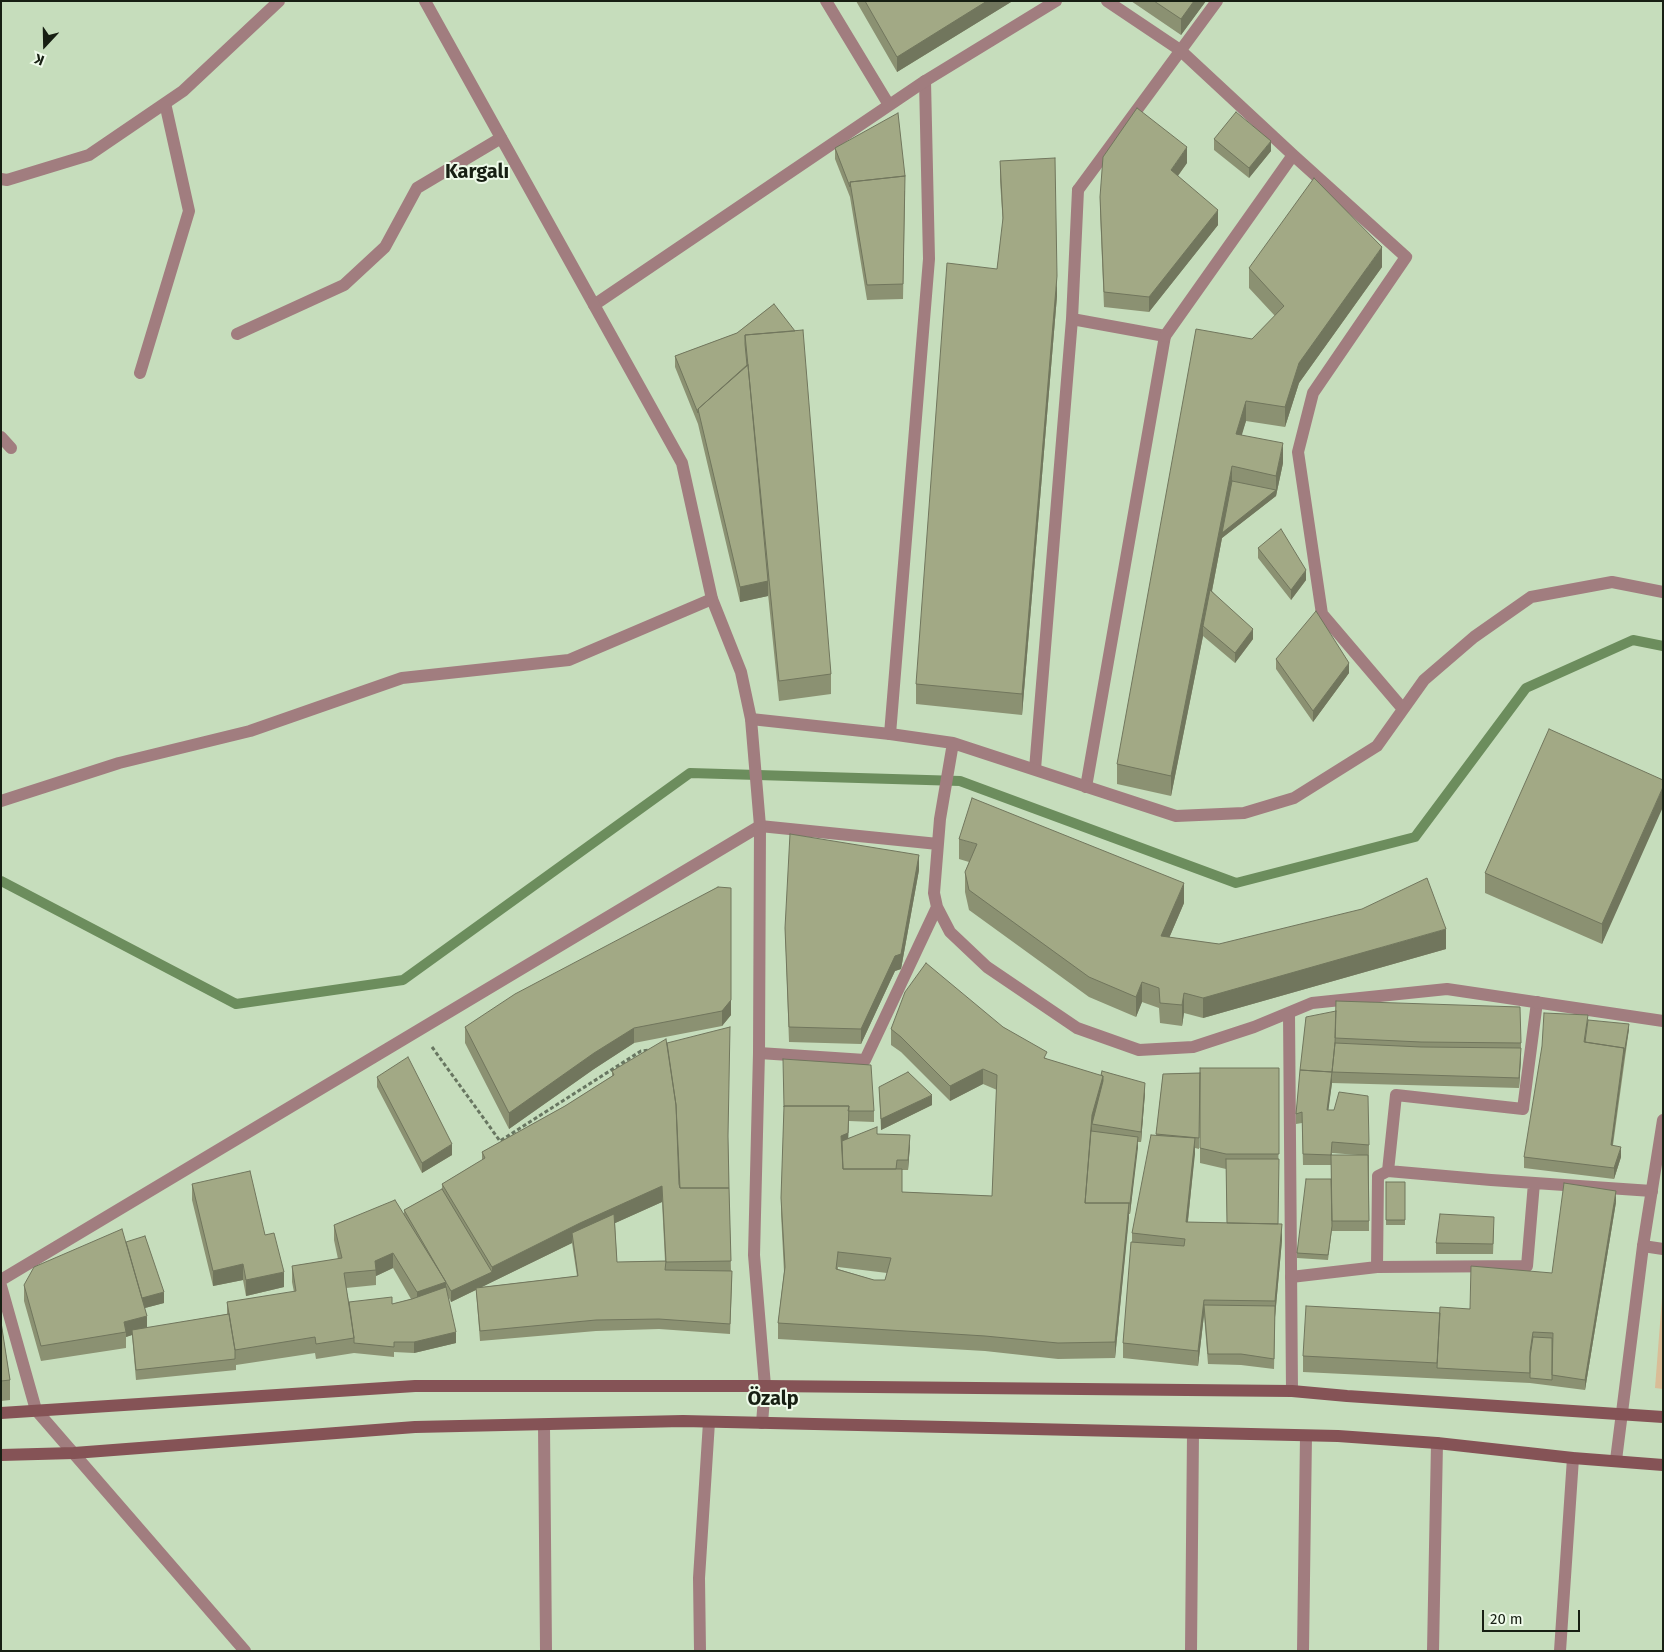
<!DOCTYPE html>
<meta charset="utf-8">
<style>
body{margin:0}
#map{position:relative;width:1664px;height:1652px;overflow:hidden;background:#c6ddbc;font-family:"Fira Sans",sans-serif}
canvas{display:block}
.frame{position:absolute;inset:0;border:2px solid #171f13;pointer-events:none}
.north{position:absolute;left:20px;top:20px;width:50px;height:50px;-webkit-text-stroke:4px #eefae9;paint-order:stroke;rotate:201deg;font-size:14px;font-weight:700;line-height:20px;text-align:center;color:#171f13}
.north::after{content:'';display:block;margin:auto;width:18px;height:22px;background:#171f13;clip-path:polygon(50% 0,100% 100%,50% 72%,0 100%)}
.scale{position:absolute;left:1482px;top:1610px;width:98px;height:22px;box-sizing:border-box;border:2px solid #171f13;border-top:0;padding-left:6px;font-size:15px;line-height:18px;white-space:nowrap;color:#171f13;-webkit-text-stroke:4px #eefae9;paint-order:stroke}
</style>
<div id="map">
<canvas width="1664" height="1652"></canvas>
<div class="frame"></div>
<div class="north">K</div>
<div class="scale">20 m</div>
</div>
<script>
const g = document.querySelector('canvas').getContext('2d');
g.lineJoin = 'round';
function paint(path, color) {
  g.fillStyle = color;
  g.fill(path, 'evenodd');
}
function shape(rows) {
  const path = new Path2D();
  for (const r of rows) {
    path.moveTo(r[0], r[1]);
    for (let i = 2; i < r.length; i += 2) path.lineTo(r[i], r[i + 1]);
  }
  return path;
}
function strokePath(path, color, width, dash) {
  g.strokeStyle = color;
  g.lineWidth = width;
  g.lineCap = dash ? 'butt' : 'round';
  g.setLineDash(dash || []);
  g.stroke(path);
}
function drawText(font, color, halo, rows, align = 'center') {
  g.font = font + ' "Fira Sans",sans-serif';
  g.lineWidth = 4;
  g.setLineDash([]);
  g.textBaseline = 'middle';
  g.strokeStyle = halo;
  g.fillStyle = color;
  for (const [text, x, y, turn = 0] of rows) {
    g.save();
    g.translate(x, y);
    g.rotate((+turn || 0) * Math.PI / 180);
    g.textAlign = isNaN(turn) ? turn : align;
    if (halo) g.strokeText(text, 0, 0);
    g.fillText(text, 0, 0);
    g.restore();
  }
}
paint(shape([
 [1663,1285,1663,1389,1655,1388]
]), '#d9bd97');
strokePath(shape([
 [1,881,236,1004,403,980,690,773,960,781,1236,883,1415,837,1526,688,1633,640,1663,646]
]), '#6c8d5d', 10);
strokePath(shape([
 [432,1047,500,1141,641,1051,649,1050]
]), '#687661', 3, [4, 2.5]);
strokePath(shape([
 [1072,319,1165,336,1086,787],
 [890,734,929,259,925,81],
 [1035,769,1072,319,1078,190],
 [1537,1002,1523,1109,1396,1095,1388,1171,1491,1180,1652,1191],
 [1377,1267,1378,1176,1388,1171],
 [1291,1277,1377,1267,1527,1266,1534,1183]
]), '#a17d7f', 12);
strokePath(shape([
 [826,1,889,105],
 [1107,1,1180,50,1293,155,1406,257,1313,393,1298,452,1322,614,1403,709],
 [1,179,7,180,89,155,183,91,279,1],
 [1078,190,1217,1],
 [594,305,925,81,1056,1],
 [237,334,344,285,385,247,417,188,501,138],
 [1165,336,1293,155],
 [140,373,189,211,165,103],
 [1,437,11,448],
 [751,719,890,734,953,743,1176,816,1244,813,1294,798,1377,746,1424,680,1474,637,1531,597,1612,582,1663,592],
 [953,743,940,819,934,893,937,907,950,932,987,967,1077,1028,1139,1050,1193,1047,1254,1027,1312,1003,1447,989,1663,1021],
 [1,801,119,763,250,731,402,678,569,660,712,599],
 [1289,1013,1292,1391],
 [759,1053,865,1060,937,907],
 [1643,1246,1663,1249],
 [1,1280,760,826,938,844],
 [1,1286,36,1410,245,1651],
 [544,1425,546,1651],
 [700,1651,699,1578,709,1422],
 [1191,1651,1193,1433],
 [1303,1651,1306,1436],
 [1433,1651,1437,1443],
 [1560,1651,1573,1458]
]), '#a17d7f', 12);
strokePath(shape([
 [425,1,682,463,712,599,741,672,751,719,760,826,759,1053,754,1255,765,1386,762,1423],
 [1616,1460,1643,1246,1663,1120]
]), '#a17d7f', 12);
strokePath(shape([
 [1,1413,415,1386,765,1386,1292,1391,1347,1396,1663,1417],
 [1,1455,74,1453,415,1427,683,1421,1338,1436,1437,1443,1573,1458,1663,1465]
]), '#855356', 12);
paint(shape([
 [856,1,1011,1,1011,2,897,72],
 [1131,1,1206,1,1181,35],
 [1214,139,1271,151,1249,178,1214,150],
 [835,148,905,191,903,299,867,300,850,197,835,159],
 [1000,161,1057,296,1022,715,916,704,916,684,997,269,1003,225,1000,181],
 [1187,163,1178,176,1218,225,1149,312,1104,307,1100,212,1100,197],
 [1382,267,1299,383,1285,427,1246,421,1241,435,1283,463,1276,496,1222,538,1212,591,1253,639,1235,663,1203,636,1171,796,1117,784,1117,764,1252,339,1275,316,1249,288,1249,268],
 [774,304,831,674,831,694,779,701,768,594,768,596,740,602,698,424,675,367,675,356,737,333],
 [1258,548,1306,580,1291,600,1258,558],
 [1276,659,1349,673,1313,722,1276,669],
 [1663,780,1602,944,1485,893,1485,873],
 [959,839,1184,903,1169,938,1219,944,1446,949,1203,1018,1184,1013,1182,1026,1160,1023,1159,1008,1142,1002,1136,1017,1089,997,969,910,965,892,965,872,969,862,959,859],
 [919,870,901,969,895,971,861,1044,789,1042,785,928],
 [718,887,731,1015,722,1026,634,1043,594,1069,509,1129,465,1043,465,1027],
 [1306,1017,1521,1043,1521,1058,1519,1088,1332,1083,1328,1110,1369,1145,1369,1231,1332,1231,1332,1229,1328,1260,1297,1258,1297,1253,1331,1179,1331,1165,1303,1165,1302,1123,1296,1124,1296,1114],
 [1332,1153,1358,1155,1332,1155],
 [1588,1020,1629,1029,1613,1145,1621,1157,1614,1179,1524,1168,1524,1157],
 [1003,1027,1047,1059,1145,1093,1141,1142,1138,1142,1130,1214,1129,1214,1115,1358,1058,1359,985,1351,778,1339,778,1323,784,1272,781,1213,784,1109,874,1111,874,1122,849,1121,848,1138,877,1134,910,1145,908,1170,902,1170,902,1192,992,1196,997,1090,983,1084,950,1101,901,1052,891,1045,891,1029],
 [838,1267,887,1273,885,1280,874,1280,838,1269],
 [667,1043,728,1141,731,1271,732,1282,730,1334,659,1329,596,1331,480,1341,476,1290,451,1302,448,1296,456,1343,414,1353,394,1352,394,1357,354,1353,316,1359,315,1353,236,1365,236,1370,136,1380,132,1335,126,1337,126,1348,41,1361,24,1301,24,1285,126,1242,164,1303,145,1308,147,1328,227,1314,227,1302,294,1292,292,1282,292,1266,338,1259,334,1240,334,1225,404,1214,404,1210,442,1189,442,1184,482,1160,482,1152,565,1106,612,1076,612,1071],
 [662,1202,665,1261,617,1262,615,1223],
 [572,1243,577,1276,482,1287,492,1282],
 [393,1268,411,1299,392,1304,349,1302,346,1288,376,1285,376,1276],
 [1279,1068,1278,1224,1282,1240,1275,1317,1274,1369,1241,1365,1208,1364,1204,1315,1198,1366,1123,1358,1123,1343,1132,1242,1132,1233,1156,1135,1163,1074,1200,1073],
 [1200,1092,1200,1163,1226,1169,1227,1223,1188,1222,1195,1148,1199,1149],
 [377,1077,452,1155,422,1173,377,1087],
 [879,1087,932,1105,881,1130],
 [1386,1182,1405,1182,1405,1225,1386,1225],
 [192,1184,265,1235,284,1287,246,1296,243,1280,213,1286,192,1200],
 [1616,1202,1585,1390,1530,1383,1303,1372,1303,1356,1440,1313,1470,1309,1552,1273],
 [1494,1228,1493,1254,1436,1254,1436,1243],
 [1,1322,10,1380,10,1400,1,1401]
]), '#8b9172');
paint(shape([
 [987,1,1011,2,897,72,897,57],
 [1194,1,1206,1,1181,35,1181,19],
 [1271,141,1271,151,1249,178,1249,168],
 [1187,147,1187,163,1171,185,1171,170],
 [1218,210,1218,225,1149,312,1149,297],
 [1382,247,1382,267,1299,383,1285,427,1285,407,1299,363],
 [1057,276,1057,296,1022,715,1022,694],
 [1246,401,1246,421,1236,455,1236,434],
 [1283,443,1283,463,1276,496,1222,538,1205,627,1203,626,1203,636,1171,796,1171,776,1232,466,1232,487,1276,490,1276,476],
 [1306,570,1306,580,1291,600,1291,590],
 [768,581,768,596,740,602,740,587],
 [1253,629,1253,639,1235,663,1235,653],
 [1349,663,1349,673,1313,722,1313,711],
 [1663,787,1663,807,1602,944,1602,924],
 [919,855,919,870,901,969,895,971,861,1044,861,1029],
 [1184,883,1184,903,1161,957,1161,936],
 [731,903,731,1015,722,1026,722,1011],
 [1446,929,1446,949,1203,1018,1203,998],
 [1142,982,1142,1002,1136,1017,1136,997],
 [1184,993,1184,1013,1182,1026,1182,1005],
 [1629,1024,1629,1029,1624,1059,1624,1054],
 [634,1028,634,1043,594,1069,509,1129,509,1113,594,1053],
 [1521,1048,1521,1058,1519,1088,1519,1078],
 [1624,1048,1624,1059,1611,1155,1611,1145],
 [983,1069,983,1084,950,1101,950,1086],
 [1332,1072,1332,1083,1327,1121,1327,1110],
 [1103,1076,1103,1092,1092,1124,1092,1132,1086,1203,1092,1115],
 [1145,1083,1145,1093,1141,1142,1141,1132],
 [932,1095,932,1105,881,1130,881,1119],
 [849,1106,848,1149,842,1151,841,1136],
 [910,1135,910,1145,908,1170,908,1160],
 [1138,1137,1138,1148,1130,1214,1130,1203],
 [1195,1138,1195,1154,1186,1237,1186,1222],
 [452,1144,452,1155,422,1173,422,1163],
 [1621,1147,1621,1157,1614,1179,1614,1168],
 [662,1186,662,1202,573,1242,572,1233,572,1243,451,1302,451,1291,492,1272,492,1267,580,1223],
 [1616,1191,1616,1202,1585,1390,1585,1380],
 [1129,1203,1129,1218,1115,1358,1115,1342],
 [1282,1224,1282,1240,1275,1317,1274,1369,1275,1301],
 [393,1253,393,1268,376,1276,375,1261],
 [243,1264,243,1280,213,1286,213,1271],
 [284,1272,284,1287,246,1296,246,1280],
 [446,1282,446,1297,417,1308,417,1292],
 [164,1292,164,1303,141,1309,141,1298],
 [1204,1300,1204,1315,1198,1366,1198,1351],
 [147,1316,147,1331,132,1330,132,1335,126,1337,126,1332,124,1322],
 [456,1332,456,1343,414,1353,414,1342]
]), '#71765d');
const building = shape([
 [865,1,987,1,897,57,865,1],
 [1154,1,1194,1,1181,19,1154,1],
 [1137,108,1187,147,1171,170,1218,210,1149,297,1104,292,1100,197,1103,157,1137,108],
 [1236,112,1271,141,1249,168,1214,139,1236,112],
 [898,113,905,176,850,182,850,187,835,148,898,113],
 [1055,158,1057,276,1022,694,916,684,947,263,997,269,1003,218,1000,161,1055,158],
 [905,176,903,284,867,285,850,182,905,176],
 [1314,178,1382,247,1299,363,1285,407,1246,401,1236,434,1283,443,1276,476,1232,466,1171,776,1117,764,1196,329,1252,339,1284,306,1249,268,1314,178],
 [774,304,795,331,745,335,745,344,747,365,698,409,698,413,675,356,737,333,774,304],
 [803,330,831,674,779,681,745,335,803,330],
 [748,365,768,581,740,587,698,409,748,365],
 [1232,481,1276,490,1222,533,1232,481],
 [1281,529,1306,570,1291,590,1258,548,1281,529],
 [1210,590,1253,629,1235,653,1203,626,1210,590],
 [1316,611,1349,663,1313,711,1276,659,1316,611],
 [1549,729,1663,780,1663,787,1602,924,1485,873,1549,729],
 [972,798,1184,883,1161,936,1219,944,1362,909,1427,878,1446,929,1203,998,1184,993,1182,1005,1160,1003,1159,988,1142,982,1136,997,1089,977,969,890,965,872,977,844,959,839,972,798],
 [790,834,919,855,901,954,895,956,861,1029,789,1027,785,928,790,834],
 [718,887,731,888,731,1000,722,1011,634,1028,594,1053,509,1113,465,1027,515,994,718,887],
 [926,963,1003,1027,1047,1052,1044,1058,1103,1076,1092,1115,1085,1203,1129,1203,1115,1342,1058,1343,985,1336,778,1323,785,1267,781,1198,784,1106,849,1106,848,1133,841,1136,843,1169,902,1169,902,1192,992,1196,997,1075,983,1069,950,1086,901,1037,891,1029,905,992,926,963],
 [838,1252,891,1258,885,1280,874,1280,836,1269,838,1252],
 [1336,1001,1520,1007,1521,1043,1421,1042,1335,1038,1336,1001],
 [1336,1011,1335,1043,1332,1072,1300,1070,1306,1017,1336,1011],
 [1544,1013,1588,1015,1584,1042,1624,1048,1611,1145,1621,1147,1614,1168,1524,1157,1542,1046,1544,1013],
 [1588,1020,1629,1024,1624,1054,1624,1048,1585,1042,1588,1020],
 [730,1027,728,1136,729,1188,680,1188,676,1105,667,1043,730,1027],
 [666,1039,676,1105,679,1184,680,1188,729,1188,731,1261,666,1262,662,1186,580,1223,492,1267,442,1184,485,1158,482,1152,565,1106,614,1075,612,1071,666,1039],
 [1335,1043,1421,1047,1521,1048,1519,1078,1332,1072,1327,1110,1334,1110,1339,1092,1368,1096,1369,1145,1332,1142,1331,1155,1303,1154,1302,1112,1296,1114,1300,1070,1332,1072,1335,1043],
 [408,1057,452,1144,422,1163,377,1077,408,1057],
 [783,1059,871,1065,874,1111,848,1111,849,1106,784,1106,784,1107,783,1059],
 [1200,1068,1279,1068,1279,1154,1226,1154,1200,1148,1200,1068],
 [1102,1071,1145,1083,1141,1132,1092,1124,1103,1081,1103,1076,1101,1075,1102,1071],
 [908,1072,932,1095,881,1119,879,1087,908,1072],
 [1200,1073,1199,1138,1156,1134,1163,1074,1200,1073],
 [877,1127,877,1134,910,1135,908,1160,897,1160,896,1169,843,1169,842,1141,877,1127],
 [1091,1131,1138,1137,1130,1203,1085,1203,1091,1131],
 [1151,1135,1195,1138,1186,1222,1282,1224,1275,1301,1204,1300,1198,1351,1123,1343,1131,1242,1184,1246,1185,1239,1132,1233,1151,1135],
 [1331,1155,1368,1155,1369,1221,1332,1221,1331,1155],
 [1226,1159,1279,1159,1278,1224,1227,1223,1226,1159],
 [250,1171,265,1235,274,1233,284,1272,246,1280,243,1264,213,1271,192,1184,250,1171],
 [1306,1179,1331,1179,1332,1226,1328,1255,1297,1253,1306,1179],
 [1386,1182,1405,1182,1405,1220,1386,1220,1386,1182],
 [1564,1183,1616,1191,1585,1380,1552,1375,1553,1333,1533,1332,1530,1352,1530,1373,1437,1368,1440,1307,1470,1309,1471,1266,1552,1273,1564,1183],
 [442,1189,492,1272,451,1291,404,1210,442,1189],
 [395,1200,446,1282,417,1292,393,1253,375,1261,376,1270,344,1273,354,1338,316,1344,315,1337,235,1350,227,1302,296,1291,292,1266,342,1258,334,1225,395,1200],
 [614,1214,617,1262,666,1261,665,1270,732,1271,730,1324,659,1319,596,1320,480,1331,476,1288,578,1276,572,1233,614,1214],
 [1440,1214,1494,1217,1493,1244,1436,1243,1440,1214],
 [122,1229,147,1316,124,1322,126,1332,41,1346,24,1285,34,1267,122,1229],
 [145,1236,164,1292,142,1298,126,1242,145,1236],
 [446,1287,456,1332,414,1342,394,1342,394,1347,354,1343,354,1338,349,1302,392,1297,392,1304,412,1299,446,1287],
 [1204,1305,1275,1306,1274,1359,1241,1354,1208,1354,1204,1305],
 [1306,1306,1440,1313,1437,1363,1303,1356,1306,1306],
 [229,1314,235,1350,235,1359,136,1370,132,1330,229,1314],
 [1,1322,10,1380,1,1381,1,1322],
 [1533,1337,1552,1338,1552,1380,1530,1378,1530,1357,1533,1337]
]);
paint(building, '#a2a985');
strokePath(building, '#71765d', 1);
drawText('bold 20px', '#171f13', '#eefae9', [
 ["Kargalı",477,172],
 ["Özalp",773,1399]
]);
</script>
